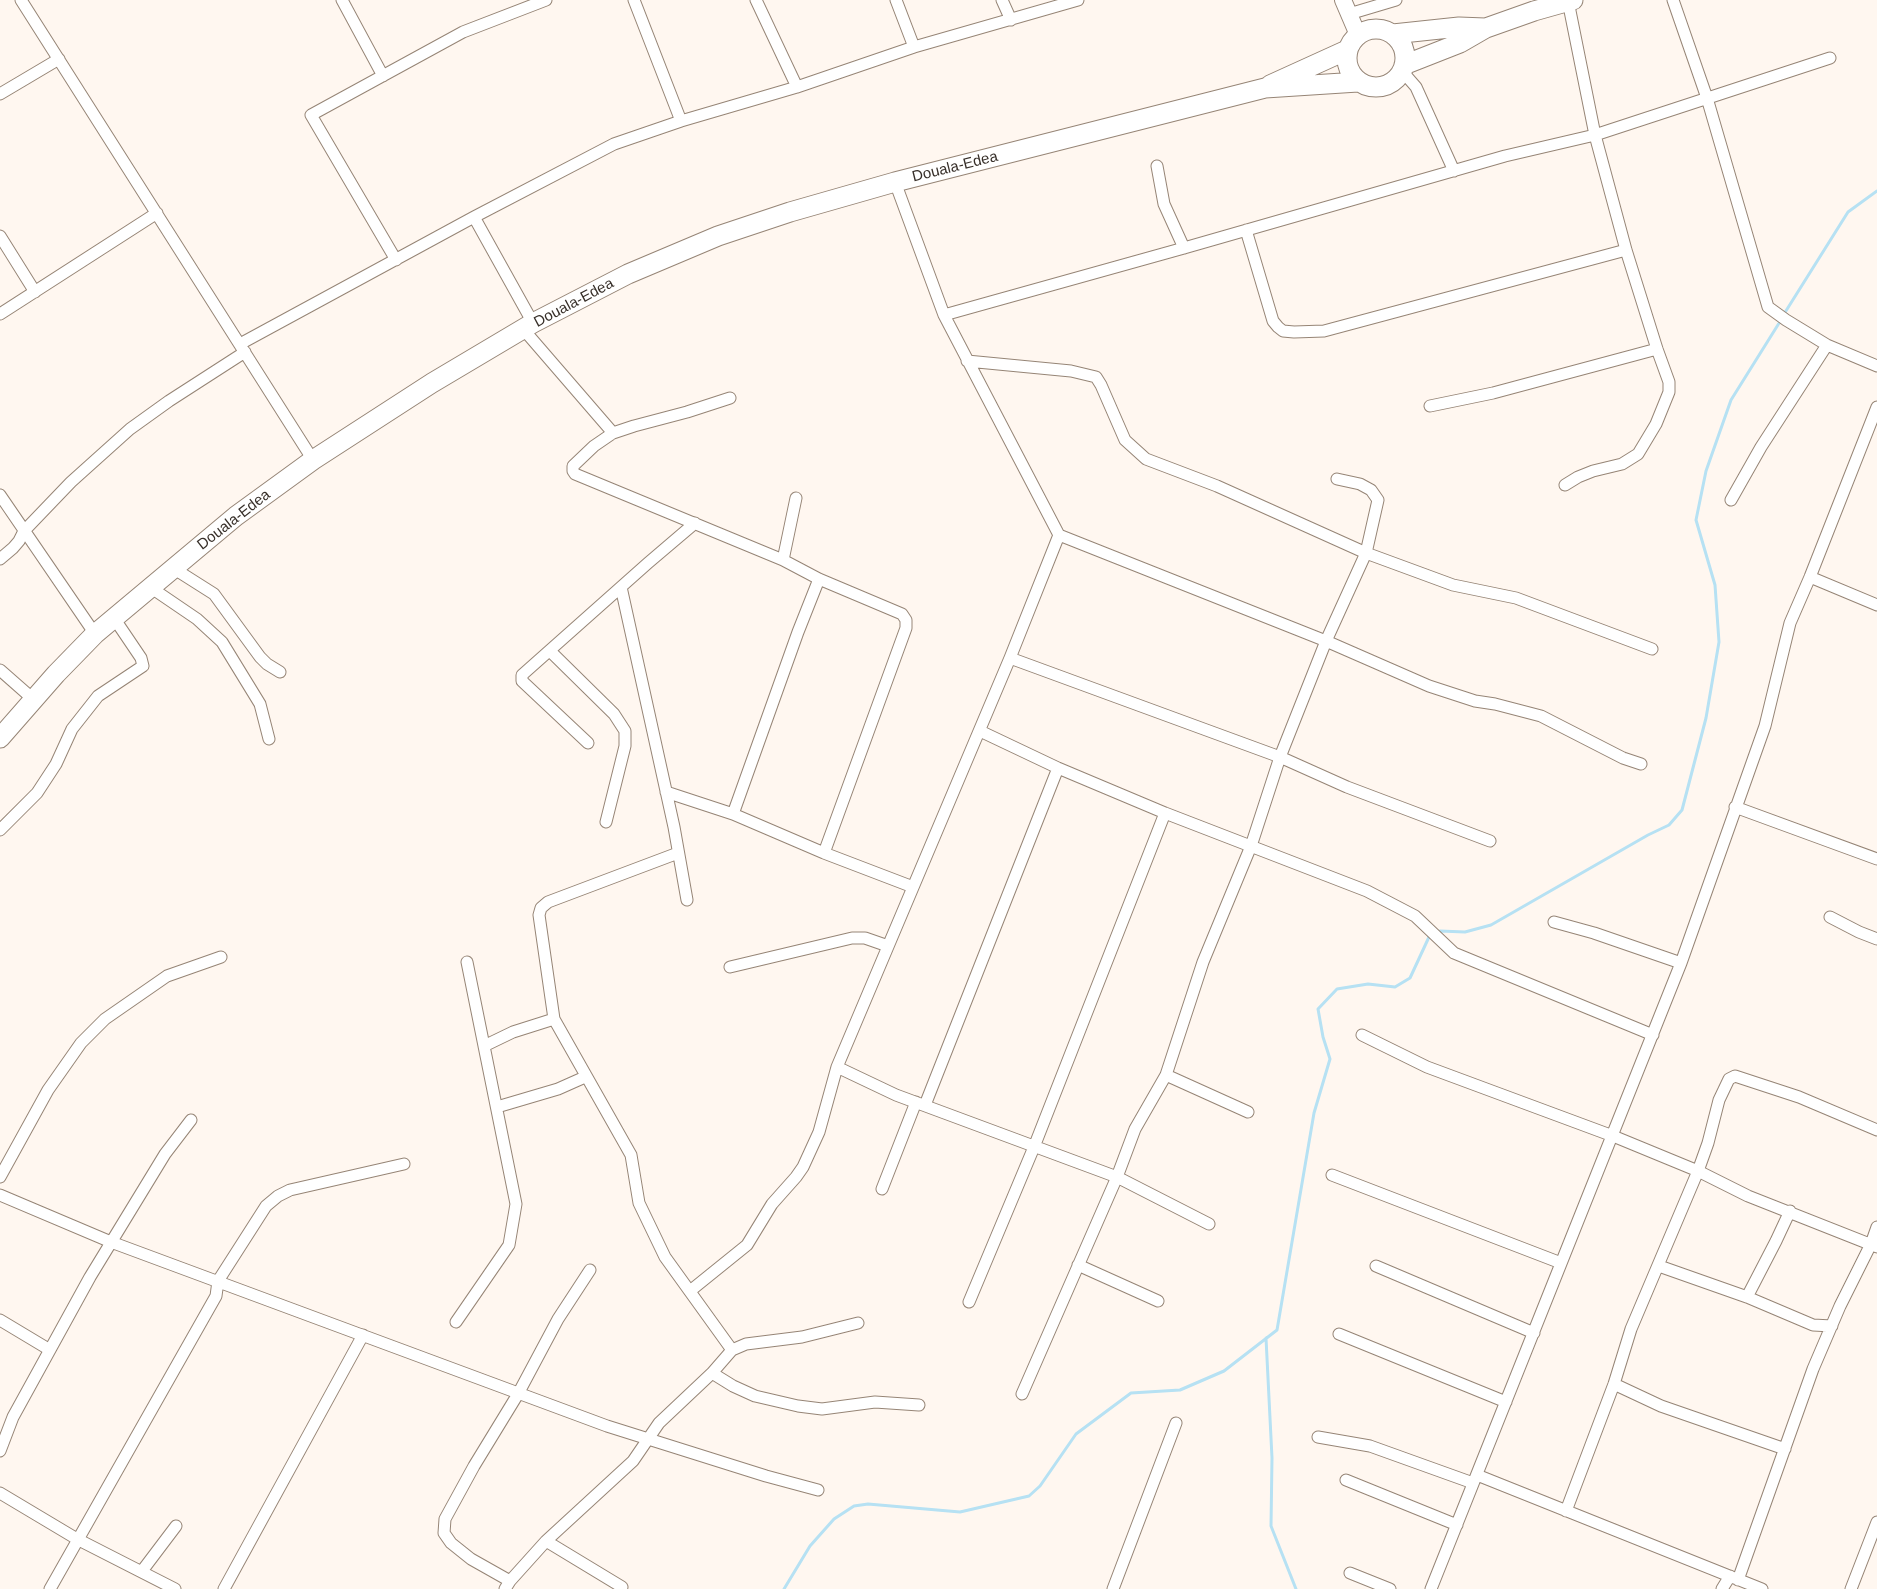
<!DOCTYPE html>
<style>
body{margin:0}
canvas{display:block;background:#fff7f0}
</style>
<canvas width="1877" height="1589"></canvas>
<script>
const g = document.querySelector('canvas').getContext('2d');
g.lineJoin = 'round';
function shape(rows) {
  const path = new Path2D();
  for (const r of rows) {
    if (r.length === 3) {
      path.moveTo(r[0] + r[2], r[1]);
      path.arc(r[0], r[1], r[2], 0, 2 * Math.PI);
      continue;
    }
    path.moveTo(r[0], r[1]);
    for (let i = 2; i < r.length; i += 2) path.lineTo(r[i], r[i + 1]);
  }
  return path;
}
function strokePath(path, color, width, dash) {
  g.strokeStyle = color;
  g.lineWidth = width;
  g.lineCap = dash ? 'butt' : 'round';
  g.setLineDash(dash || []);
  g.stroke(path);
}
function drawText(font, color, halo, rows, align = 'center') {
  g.font = font + ' Helvetica,sans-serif';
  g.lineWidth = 5;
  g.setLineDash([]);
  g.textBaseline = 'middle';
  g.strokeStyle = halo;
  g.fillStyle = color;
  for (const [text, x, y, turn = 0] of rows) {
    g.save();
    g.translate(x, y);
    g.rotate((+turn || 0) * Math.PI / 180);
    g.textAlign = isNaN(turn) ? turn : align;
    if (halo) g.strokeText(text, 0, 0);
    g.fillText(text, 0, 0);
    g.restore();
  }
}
strokePath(shape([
 [1784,314,1848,212,1877,191],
 [1437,933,1440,931,1465,932,1491,925,1648,835,1669,825,1682,810,1706,718,1719,642,1715,585,1696,520,1706,471,1731,400,1781,320],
 [1266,1338,1272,1458,1271,1526,1296,1589],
 [784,1589,810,1546,834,1519,854,1506,868,1504,960,1512,1029,1496,1040,1486,1076,1434,1131,1393,1180,1390,1224,1371,1277,1330,1314,1113,1330,1059,1323,1037,1318,1009,1337,989,1368,984,1395,987,1410,978,1429,937,1431,936]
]), '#b6e1f3', 3);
const minor = shape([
 [21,0,313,460],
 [342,0,383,76],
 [634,0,681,121],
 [756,0,797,87],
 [896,0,914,47],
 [1002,0,1011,20],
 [1673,0,1707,98,1768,307,1786,320,1827,345,1877,366],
 [1349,14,1396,0],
 [1402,71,1416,87,1454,171],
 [0,94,59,59],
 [1157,166,1164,204,1184,248],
 [895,182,944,315,1059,535,1326,641,1429,686,1475,701,1495,704,1541,716,1623,758,1641,764],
 [474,217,533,323],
 [1246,230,1273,321,1278,327,1283,331,1294,332,1324,331,1626,250],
 [0,236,35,292],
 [396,260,311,115,463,32,546,0],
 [0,314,157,213],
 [944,315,1184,248,1505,156,1595,135,1830,58],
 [524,330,613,433],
 [240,344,474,217,614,144,681,121,797,87,914,47,1078,0],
 [967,361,1071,371,1096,377,1101,385,1125,440,1146,459,1217,486,1366,553,1453,585,1516,598,1652,649],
 [730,398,687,412,634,426,613,433,594,446,573,466,573,471,575,474,783,560,819,579,902,614,906,620,906,628,824,853],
 [1430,406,1493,393,1657,349],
 [1565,485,1578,477,1593,471,1622,464,1638,454,1656,424,1669,392,1669,382,1657,349,1626,250,1595,135,1568,1],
 [0,495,95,634],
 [1731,500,1761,447,1827,345],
 [0,559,13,548,19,541,24,531,71,482,130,429,169,401,245,352],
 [783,560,796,498],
 [173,568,214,594,260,657,267,664,280,672],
 [1810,577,1877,605],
 [150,587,197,619,222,642,260,704,269,739],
 [621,587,674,827,687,900],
 [550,651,614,714,625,731,625,746,606,822],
 [1010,658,1280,757,1347,787,1490,841],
 [0,670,33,699],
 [980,731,1058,768,1165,813,1367,891,1415,916,1454,953,1653,1035],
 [588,743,522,681,522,675,648,563,695,523],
 [666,792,733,814,824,853,913,887],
 [1735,807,1877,859],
 [733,814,798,632,819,579],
 [0,830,37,793,56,764,72,729,98,696,143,666,141,658,114,618],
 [678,853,548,902,541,908,539,915,554,1019,631,1155,639,1203,665,1257,732,1350],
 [1830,917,1859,932,1877,939],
 [1554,922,1594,933,1681,963],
 [730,967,852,938,865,938,888,946],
 [1362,1035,1427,1067,1613,1136,1698,1171,1748,1196,1877,1247],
 [484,1046,513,1032,554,1019],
 [837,1067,896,1095,1117,1177,1209,1224],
 [1166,1075,1248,1112],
 [925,1105,1058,768],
 [497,1107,558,1089,585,1077],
 [1332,1175,1561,1263],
 [0,1177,48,1090,81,1043,105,1019,167,976,221,957],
 [882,1189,916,1102],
 [0,1195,111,1242,607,1426,766,1476,818,1490],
 [1078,1265,1158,1301],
 [1376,1266,1534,1333],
 [1659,1266,1747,1297,1813,1325,1832,1326],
 [690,1291,747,1245,772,1204,796,1177,803,1167,819,1132,837,1067,1010,658,1059,535],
 [1747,1297,1776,1241,1790,1211],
 [969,1302,1034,1147,1165,813],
 [0,1320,50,1350],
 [456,1322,509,1245,516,1204,467,962],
 [1339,1334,1506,1402],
 [712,1373,733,1386,755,1396,798,1406,822,1409,875,1402,919,1405],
 [1614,1384,1661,1406,1785,1449],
 [1022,1394,1117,1177,1135,1129,1166,1075,1203,962,1251,846,1280,757,1326,641,1366,553,1378,500,1371,490,1360,484,1337,479],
 [1318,1437,1370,1446,1473,1483],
 [0,1451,13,1417,90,1277,165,1154,191,1120],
 [1477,1475,1762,1589],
 [1346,1480,1457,1525],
 [0,1493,77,1539,175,1589],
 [1566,1511,1614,1384,1631,1329,1698,1171,1708,1143,1719,1100,1729,1079,1735,1076,1799,1097,1877,1130],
 [546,1541,622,1587],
 [142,1571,176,1526],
 [1350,1573,1390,1589],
 [1738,1580,1813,1369,1840,1306,1871,1244,1877,1227],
 [510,1581,471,1559,451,1543,444,1533,445,1519,474,1466,518,1394,558,1319,590,1270],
 [50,1589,216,1296,218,1281,266,1206,278,1196,290,1190,404,1164],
 [224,1589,363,1335],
 [505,1589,510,1581,546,1541,633,1461,659,1423,712,1373,732,1350,746,1344,802,1337,858,1323],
 [1113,1589,1176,1423],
 [1431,1589,1681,963,1765,726,1790,623,1810,577,1877,407],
 [1722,1589,1730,1576],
 [1851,1589,1877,1522]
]);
const secondary = shape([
 [1343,0,1358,35]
]);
const trunk = shape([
 [1376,58,29],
 [1393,34,1459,27,1485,28],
 [1404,65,1460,43,1486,28,1534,11,1573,0],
 [1270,85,1347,50],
 [0,738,56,674,95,634,236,516,313,460,432,383,533,323,628,274,718,236,790,212,895,182,1265,88,1358,82]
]);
strokePath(minor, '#968576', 13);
strokePath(secondary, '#968576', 18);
strokePath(trunk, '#968576', 21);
strokePath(minor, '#fff', 11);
strokePath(secondary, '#fff', 16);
strokePath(trunk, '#fff', 19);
drawText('15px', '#372f29', '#fff', [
 ["Douala-Edea",955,167,-14],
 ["Douala-Edea",574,303,-28],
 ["Douala-Edea",234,520,-38]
]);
</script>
